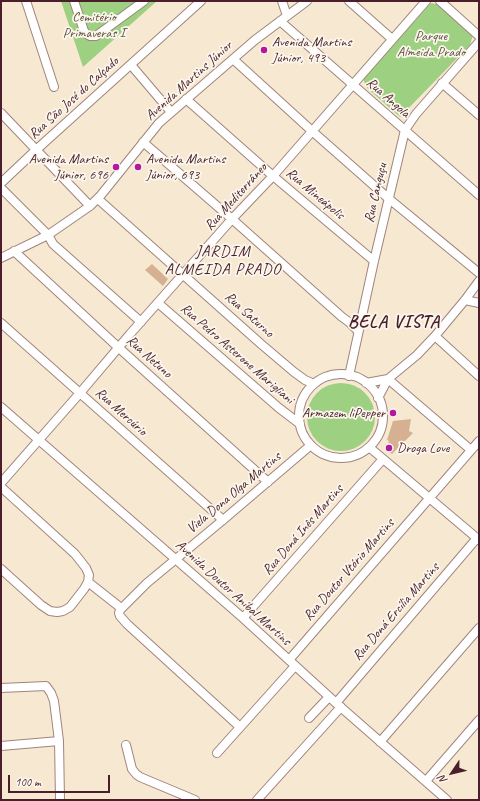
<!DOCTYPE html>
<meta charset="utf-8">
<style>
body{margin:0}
#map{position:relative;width:480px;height:801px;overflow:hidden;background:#f7e8d2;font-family:Caveat,sans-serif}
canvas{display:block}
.frame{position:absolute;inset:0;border:2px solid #4a1f2b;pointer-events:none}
.north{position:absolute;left:432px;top:753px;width:40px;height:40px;-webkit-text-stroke:3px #fbf7ec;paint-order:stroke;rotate:235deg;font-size:11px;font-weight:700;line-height:16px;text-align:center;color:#4a1f2b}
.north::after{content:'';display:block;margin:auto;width:14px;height:18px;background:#4a1f2b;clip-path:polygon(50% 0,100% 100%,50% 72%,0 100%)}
.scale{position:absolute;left:8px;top:775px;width:102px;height:18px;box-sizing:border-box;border:2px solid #4a1f2b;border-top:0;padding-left:5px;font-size:12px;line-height:14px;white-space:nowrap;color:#4a1f2b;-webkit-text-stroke:3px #fbf7ec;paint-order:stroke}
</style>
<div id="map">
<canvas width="480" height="801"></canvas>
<div class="frame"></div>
<div class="north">N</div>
<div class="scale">100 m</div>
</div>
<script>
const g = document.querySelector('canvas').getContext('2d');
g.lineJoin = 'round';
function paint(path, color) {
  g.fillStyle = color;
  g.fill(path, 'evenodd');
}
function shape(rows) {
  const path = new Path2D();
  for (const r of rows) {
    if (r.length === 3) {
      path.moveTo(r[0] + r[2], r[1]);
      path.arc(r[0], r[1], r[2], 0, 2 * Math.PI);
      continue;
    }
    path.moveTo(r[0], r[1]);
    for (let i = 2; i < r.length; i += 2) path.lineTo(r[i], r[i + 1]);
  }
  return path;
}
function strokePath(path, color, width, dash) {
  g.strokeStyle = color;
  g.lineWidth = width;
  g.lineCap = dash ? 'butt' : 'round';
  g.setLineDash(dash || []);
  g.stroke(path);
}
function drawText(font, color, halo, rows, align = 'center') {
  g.font = font + ' Caveat,sans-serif';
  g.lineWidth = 3.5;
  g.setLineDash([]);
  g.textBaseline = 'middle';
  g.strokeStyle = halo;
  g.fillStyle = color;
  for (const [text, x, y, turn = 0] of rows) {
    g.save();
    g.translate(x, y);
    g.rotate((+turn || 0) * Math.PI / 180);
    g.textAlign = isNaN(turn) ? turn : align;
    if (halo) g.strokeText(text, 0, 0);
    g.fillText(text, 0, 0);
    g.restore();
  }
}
paint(shape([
 [61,1,157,1,83,67],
 [431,3,441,5,473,35,470,45,400,117,366,87,363,78],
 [341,417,34]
]), '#9dd080');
paint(shape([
 [152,264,168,279,163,286,145,270],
 [411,419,409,431,413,433,392,454,386,450,389,441,387,440,393,421]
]), '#d5b191');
const minor = shape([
 [26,1,54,87],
 [74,1,84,31,87,34,90,36,96,36,144,1],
 [282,1,287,16],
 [349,1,392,39],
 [440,1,479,36],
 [280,21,479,195],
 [233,59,312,131,388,198,479,273],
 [131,65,171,112],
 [442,83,479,115],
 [186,99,273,176,374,261],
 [1,113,90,206],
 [143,142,232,219,342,317,349,322,358,331],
 [1,183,36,150,201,1],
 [1,188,48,235,53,244,141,322],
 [98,199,261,344,294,372,305,380,314,384],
 [14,251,119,348,268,482],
 [1,258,48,235,90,206,101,195,159,123,255,40,307,1],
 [465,300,479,303],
 [158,303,279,408,300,424],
 [1,323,223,520],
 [435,336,479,376],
 [341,416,42],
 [349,376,374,261,405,130,416,114,479,42],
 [388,379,471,450],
 [366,383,388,379],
 [378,398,388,379,417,355,435,336,465,300,479,281],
 [1,407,243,618,336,703,447,800],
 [369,447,479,540],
 [1,483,80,393,130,334,232,219,273,176,426,1],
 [1,487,75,554,86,568,89,575,88,582,84,589,70,607,63,611,57,612,50,611,41,605,1,569],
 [88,582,121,608],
 [243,618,383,459],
 [289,660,479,441],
 [1,688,46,686,51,693,54,701,59,741,60,800],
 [336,703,477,538],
 [309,718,329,697],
 [240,727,127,624,120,616,119,613,120,610,147,583,223,520,311,445],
 [380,742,479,628],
 [126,745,132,769,136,774,140,777,195,800],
 [1,746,59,741],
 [217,753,295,666],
 [426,781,479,720],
 [257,800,341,707]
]);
strokePath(minor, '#a0847e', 10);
strokePath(minor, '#fff', 8);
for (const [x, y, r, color] of [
 [264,50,4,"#b5179e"],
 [116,167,4,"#b5179e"],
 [138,167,4,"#b5179e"],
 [393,413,4,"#b5179e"],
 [389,448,4,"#b5179e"]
]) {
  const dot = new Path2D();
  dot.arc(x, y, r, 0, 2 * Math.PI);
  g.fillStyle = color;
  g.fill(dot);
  strokePath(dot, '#fbf7ec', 1.5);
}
drawText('14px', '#635444', '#fbf7ec', [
 ["Cemitério",94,17],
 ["Primaveras I",94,33],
 ["Parque",431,36],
 ["Almeida Prado",431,52]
]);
drawText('14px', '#4a1f2b', '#fbf7ec', [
 ["Avenida Martins",272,42],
 ["Júnior, 493",272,58],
 ["Avenida Martins",108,159,"right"],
 ["Júnior, 696",108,175,"right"],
 ["Avenida Martins",146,159],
 ["Júnior, 693",146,175],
 ["Armazem liPepper",385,413,"right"],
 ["Droga Love",397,448]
], 'left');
drawText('14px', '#4a1f2b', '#fbf7ec', [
 ["Avenida Martins Júnior",189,81,-42],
 ["Rua São José do Calçado",74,98,-42],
 ["Rua Angola",388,98,41],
 ["Rua Canguçu",376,193,-77],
 ["Rua Mineápolis",315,194,40],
 ["Rua Mediterrâneo",236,197,-48],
 ["Rua Saturno",249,315,42],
 ["Rua Pedro Asterone Marigliani",237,354,41],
 ["Rua Netuno",149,357,42],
 ["Rua Mercúrio",121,412,42],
 ["Viela Dona Olga Martins",234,493,-40],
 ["Rua Doná Inês Martins",303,530,-49],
 ["Rua Doutor Vtório Martins",349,570,-49],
 ["Avenida Doutor Aníbal Martins",233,593,42],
 ["Rua Doná Ercília Martins",396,612,-49]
]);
g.letterSpacing = '1px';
drawText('16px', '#4a1f2b', '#fbf7ec', [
 ["JARDIM",223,252],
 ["ALMEIDA PRADO",223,270]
]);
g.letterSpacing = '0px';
g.letterSpacing = '1px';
drawText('bold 18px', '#4a1f2b', '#fbf7ec', [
 ["BELA VISTA",394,322]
]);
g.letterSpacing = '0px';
</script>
